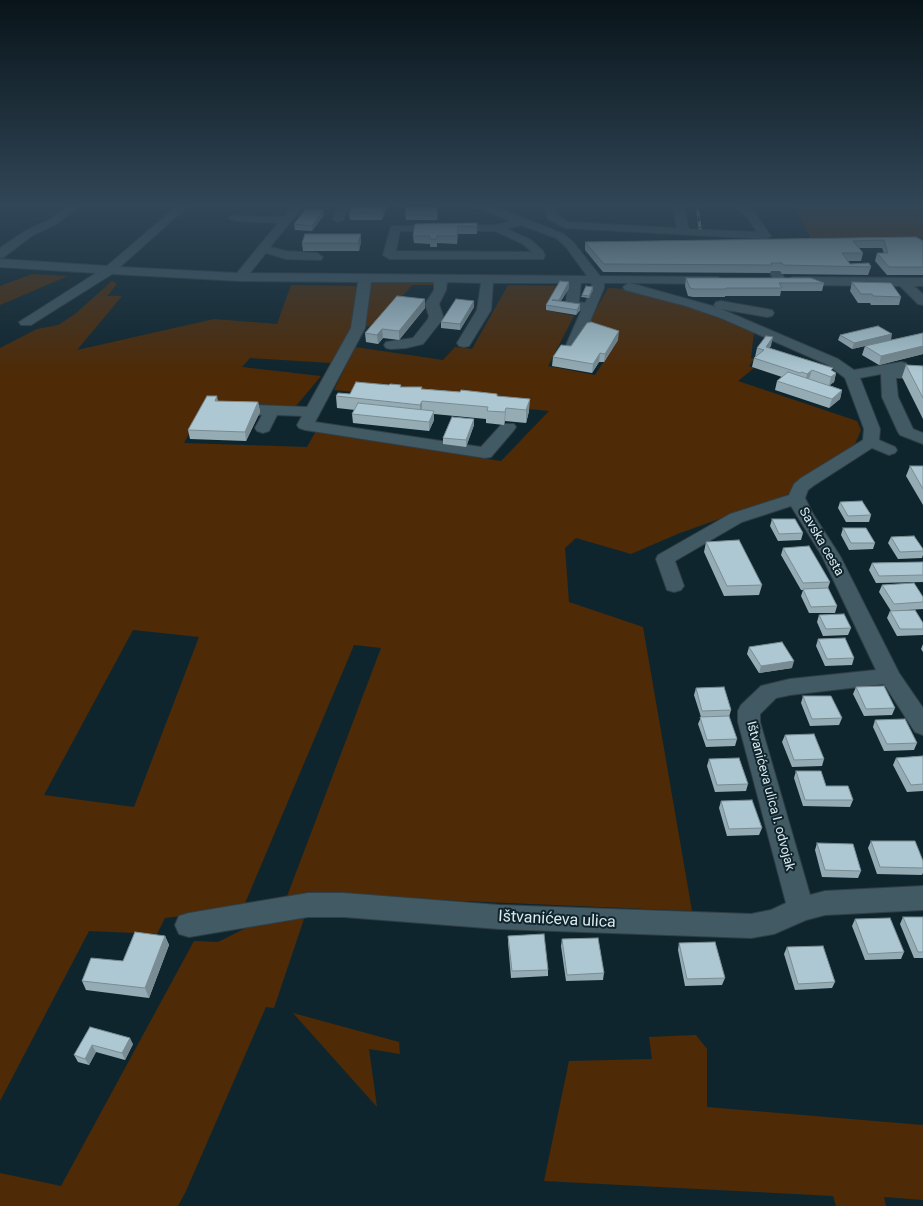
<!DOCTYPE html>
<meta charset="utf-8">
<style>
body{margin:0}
canvas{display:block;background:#0f252d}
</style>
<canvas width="923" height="1206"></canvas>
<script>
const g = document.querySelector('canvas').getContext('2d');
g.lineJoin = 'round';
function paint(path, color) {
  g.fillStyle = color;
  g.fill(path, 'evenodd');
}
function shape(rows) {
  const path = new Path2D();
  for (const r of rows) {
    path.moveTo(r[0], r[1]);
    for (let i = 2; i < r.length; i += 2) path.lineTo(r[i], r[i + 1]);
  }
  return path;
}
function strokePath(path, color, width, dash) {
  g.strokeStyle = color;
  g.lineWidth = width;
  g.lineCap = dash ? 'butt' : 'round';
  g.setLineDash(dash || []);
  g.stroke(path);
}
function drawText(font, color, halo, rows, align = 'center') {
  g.font = font + ' Roboto,sans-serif';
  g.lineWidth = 4;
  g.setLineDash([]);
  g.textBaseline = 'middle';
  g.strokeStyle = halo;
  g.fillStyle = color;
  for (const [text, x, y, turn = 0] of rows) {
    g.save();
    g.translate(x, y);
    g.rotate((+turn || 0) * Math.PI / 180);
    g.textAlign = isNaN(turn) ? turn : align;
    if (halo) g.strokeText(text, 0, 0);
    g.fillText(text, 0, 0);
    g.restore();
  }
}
paint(shape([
 [794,205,923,205,923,242,811,239],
 [32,274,68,276,0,305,0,286],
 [112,281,117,284,107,296,122,296,77,350,214,319,277,324,291,285,356,286,353,331,331,363,250,358,242,367,321,376,296,406,206,402,184,443,307,447,316,431,501,461,549,411,334,390,355,347,443,360,455,347,472,349,508,285,560,286,545,310,574,316,548,366,595,375,618,340,585,329,608,288,626,289,712,313,754,332,751,358,754,359,749,366,754,368,738,381,857,421,861,430,855,444,838,457,798,482,790,493,784,496,680,533,631,554,576,538,565,548,569,602,643,627,692,911,325,895,286,899,381,648,354,645,243,908,165,918,157,934,89,931,0,1101,0,348,37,329,58,325,75,314],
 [133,630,199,637,134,807,44,795],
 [377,281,434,282,437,285,412,285,376,327,363,326,370,283],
 [307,910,274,1008,266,1007,186,1191,178,1206,0,1206,0,1173,61,1186,194,941,218,942,260,921],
 [293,1013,399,1042,400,1054,369,1049,377,1107],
 [696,1035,707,1049,707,1107,923,1125,923,1200,884,1197,886,1206,836,1206,833,1196,544,1181,569,1061,652,1059,649,1037]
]), '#4e2a06');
const minor = shape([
 [69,205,81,205,57,224,33,235,4,257,0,258,0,248,25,231,49,220,69,205],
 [178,205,189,205,120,267,237,273,278,223,235,221,229,218,231,216,284,217,293,205,304,205,270,247,286,251,317,253,323,257,321,260,286,259,266,253,250,273,587,276,566,247,556,238,521,225,507,229,531,240,543,251,545,256,543,259,389,259,383,255,391,226,496,225,510,221,476,207,475,205,490,205,564,234,574,243,600,276,718,277,720,280,714,284,630,283,716,307,714,305,716,302,721,301,772,310,774,313,772,316,767,317,721,309,838,359,854,370,901,362,906,363,908,366,906,369,923,370,923,378,896,378,898,397,913,429,923,433,923,444,900,435,898,432,882,397,881,374,860,378,880,429,879,440,895,447,897,450,895,453,889,455,872,448,813,486,808,490,805,498,813,514,840,556,899,673,923,708,923,735,915,732,884,684,790,695,776,698,760,714,760,722,810,895,825,891,923,886,923,910,825,915,806,920,774,934,751,938,499,929,344,917,308,917,189,937,179,934,175,925,179,916,189,913,308,893,344,893,499,905,751,914,771,910,786,903,738,722,738,711,741,705,761,686,769,684,790,679,876,670,822,556,791,506,742,522,675,561,684,586,681,590,674,592,667,590,656,559,658,555,730,514,789,495,794,484,801,478,863,440,864,429,845,378,828,365,721,318,686,306,625,290,623,287,628,283,604,283,604,288,580,345,578,348,573,349,568,348,566,345,581,311,568,307,566,302,568,283,493,283,491,310,469,346,464,347,459,346,457,343,477,310,481,283,447,282,446,290,439,304,443,316,442,320,423,344,406,348,391,349,386,348,384,345,386,342,413,338,428,319,429,316,425,304,434,290,434,282,371,282,365,328,315,422,481,447,502,424,514,424,516,427,514,430,491,457,485,458,305,430,299,428,297,425,302,416,277,415,269,431,263,433,257,431,255,428,262,415,233,414,228,412,225,409,228,406,233,404,307,407,351,328,358,282,240,281,112,274,31,325,21,325,19,322,96,273,0,267,0,259,107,266,178,205],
 [400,231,495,231,523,244,532,252,396,251,400,231],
 [581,283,591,283,592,288,585,303,579,302,581,283],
 [339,205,349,205,344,219,338,222,332,219,339,205],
 [544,205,554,205,557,215,568,222,677,228,673,207,674,205,686,205,684,208,689,229,757,232,747,217,732,205,744,205,755,213,771,236,765,239,565,228,548,219,544,205],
 [775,267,779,268,786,281,792,277,923,278,923,286,914,286,923,294,923,305,918,304,900,286,792,285,786,281,780,285,776,284,769,271,775,267]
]);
strokePath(minor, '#303e45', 2);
paint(minor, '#425a63');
const rail = shape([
 [697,205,700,228]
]);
strokePath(rail, '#becdd3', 3);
strokePath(rail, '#0f252d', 2, [5.5]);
paint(shape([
 [353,205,388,205,382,220,350,220,349,213],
 [438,212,437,220,406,220,405,215],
 [324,215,312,231,295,230,294,224],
 [477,223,477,234,458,234,457,244,437,243,437,247,430,247,430,244,414,243,413,236,415,224],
 [916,237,923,241,923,275,887,275,875,261,877,253,884,253,882,248,859,248,863,253,861,261,848,261,850,264,871,267,868,275,782,274,780,271,771,271,770,273,603,272,585,250,585,242],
 [361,242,359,251,303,251,302,243],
 [686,278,824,283,822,291,781,291,780,296,725,296,725,297,693,297,688,296,685,286],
 [852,282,901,297,899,305,871,305,870,303,858,303,850,291],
 [569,288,561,301,580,304,580,310,576,315,546,310,546,305],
 [593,290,589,298,581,297,582,295],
 [425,299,425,308,399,340,383,338,378,344,366,342,365,333],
 [474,307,460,330,441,328,441,322],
 [923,333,923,354,879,365,862,355,865,346,852,349,838,340,840,335,891,340],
 [618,340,604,362,599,362,592,373,552,366,553,357,571,346],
 [771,346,769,348,832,371,836,373,834,382,829,385,842,390,840,399,829,408,775,390,777,381,782,377,752,367,754,358,755,357,757,348],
 [906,365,923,366,923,419,902,377],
 [401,387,460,392,497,394,497,396,529,411,526,423,505,421,504,425,486,423,486,419,434,414,434,420,429,431,353,423,352,414,355,410,337,408,336,396],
 [218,401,258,402,260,412,246,441,190,439,188,430],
 [474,425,466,447,443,444,443,438],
 [910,466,923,466,923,505,906,476],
 [840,502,871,515,869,522,846,522,838,508],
 [772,519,803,533,801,540,778,541,770,526],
 [843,528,875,543,873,549,849,550,841,535],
 [891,537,923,549,923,555,922,558,898,559,888,543],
 [706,542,762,585,759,595,724,596,704,552],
 [783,548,830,582,828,588,837,606,835,613,809,613,801,596,803,590,801,590,781,555],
 [923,562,923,582,876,583,869,570,872,563],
 [882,585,923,597,923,609,893,611,923,623,923,635,897,636,887,618,890,611,891,611,879,592],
 [819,615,851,628,848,635,823,636,817,622],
 [818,639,854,658,852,665,825,666,816,646],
 [923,644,923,652,921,649],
 [749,647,792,668,759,673,747,654],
 [856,687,895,708,892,715,864,716,853,694],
 [696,688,731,710,729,717,737,739,735,746,706,747,698,724,701,717,694,695],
 [803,696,842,718,839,725,810,726,801,703],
 [875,720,917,743,914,750,884,751,873,727],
 [785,735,824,759,822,766,792,767,782,742],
 [923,756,923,791,907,792,893,765,896,758],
 [709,759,748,784,746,791,715,792,707,766],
 [796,771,853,800,850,807,803,806,794,778],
 [721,801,762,828,759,835,727,836,719,808],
 [871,841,923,861,923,873,922,875,877,874,868,848],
 [817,843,861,871,858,878,822,877,815,850],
 [903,917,923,917,923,958,914,958,900,924],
 [855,919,904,952,901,959,865,960,852,926],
 [165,936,169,945,149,998,86,990,82,981,123,961],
 [508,936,548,970,548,976,511,978,508,942],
 [562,939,604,973,603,980,566,981,561,946],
 [679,943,725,978,722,985,685,986,678,950],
 [787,947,835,982,832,988,795,990,784,954],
 [90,1027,133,1044,125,1060,96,1052,89,1065,78,1062,74,1055]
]), '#95acb5');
paint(shape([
 [384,205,388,205,382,220,382,212],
 [323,210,324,215,312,231,312,226],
 [361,234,361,242,359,251,358,243],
 [569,282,569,288,558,306,559,300],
 [593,287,593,290,589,298,589,296],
 [425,299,425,308,399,340,399,331],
 [474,301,474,307,460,330,460,324],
 [580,304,580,310,576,315,577,310],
 [382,329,383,338,378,344,377,335],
 [619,331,618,340,604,362,605,354],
 [892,334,891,340,852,349,854,343],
 [773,337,771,346,764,355,766,347],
 [923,346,923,354,879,365,881,356],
 [600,353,599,362,592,373,593,364],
 [812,370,809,379,805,383,807,374],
 [836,373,834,382,829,386,831,377],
 [842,390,840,399,829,408,832,399],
 [217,396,219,405,215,401],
 [530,399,529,411,526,423,526,410],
 [422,401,422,413,420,417,420,405],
 [258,402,260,412,246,441,245,432],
 [506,408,505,421,504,425,505,412],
 [434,411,434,420,429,431,429,422],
 [474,419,474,425,466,447,466,440],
 [794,661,792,668,759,673,761,666],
 [165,936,169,945,149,998,145,988],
 [130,1038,133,1044,125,1060,122,1053],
 [92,1045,96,1052,89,1065,85,1059]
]), '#798c93');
const building = shape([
 [353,205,384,205,382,212,349,213,353,205],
 [406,207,437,207,437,215,405,215,406,207],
 [306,209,323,210,312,226,294,224,306,209],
 [477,223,477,227,458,226,457,236,437,236,436,239,430,239,430,236,413,236,415,224,477,223],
 [305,234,361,234,358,243,302,243,305,234],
 [916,237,923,241,923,267,889,267,877,253,888,253,884,240,853,241,863,253,842,253,850,264,869,263,871,267,783,265,782,263,771,263,772,265,604,264,585,242,916,237],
 [686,278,811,278,824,283,779,283,782,288,726,288,726,289,694,289,690,288,686,278],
 [560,281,569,282,559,300,552,300,580,304,577,310,546,305,560,281],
 [852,282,891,283,901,297,873,296,872,294,861,294,852,282],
 [586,286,593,287,589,296,582,295,586,286],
 [397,296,425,299,399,331,382,329,377,335,365,333,397,296],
 [456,299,474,301,460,324,441,322,456,299],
 [591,322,619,331,605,354,600,353,593,364,553,357,561,345,571,346,587,323,591,322],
 [878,326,892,334,854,343,840,335,878,326],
 [923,333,923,346,881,356,865,346,923,333],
 [766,336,773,337,766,347,833,368,831,370,836,373,831,377,812,370,807,374,802,372,800,373,754,358,764,350,757,348,766,336],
 [906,365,923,366,923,398,906,365],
 [788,372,842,390,832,399,777,381,788,372],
 [356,382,389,385,390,384,401,385,400,387,422,387,421,389,460,392,461,390,497,394,497,396,530,399,526,410,506,408,505,412,487,411,488,407,422,401,420,405,336,396,338,393,350,394,356,382],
 [207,396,217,396,215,401,258,402,245,432,188,430,207,396],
 [358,403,434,411,429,422,352,414,358,403],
 [452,417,474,419,466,440,443,438,452,417],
 [910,466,923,466,923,489,910,466],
 [862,501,871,515,848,516,840,502,862,501],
 [772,519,795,519,803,533,779,534,772,519],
 [843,528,866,528,875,543,851,543,843,528],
 [914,536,923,549,923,551,900,552,891,537,914,536],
 [739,540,762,585,727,586,706,542,739,540],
 [809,546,830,582,803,583,783,548,809,546],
 [923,562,923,575,879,576,872,563,923,562],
 [914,583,923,597,923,602,894,604,882,585,914,583],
 [828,588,837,606,811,607,803,589,828,588],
 [915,610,923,623,923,629,900,629,890,611,915,610],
 [844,614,851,628,826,629,819,615,844,614],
 [845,638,854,658,827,659,818,639,845,638],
 [782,642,794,661,761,666,749,647,782,642],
 [884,686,895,708,866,709,856,687,884,686],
 [724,687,731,710,702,711,696,688,724,687],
 [803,696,831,696,842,718,812,719,803,696],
 [729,716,737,739,707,740,700,717,729,716],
 [905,719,917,743,887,744,875,720,905,719],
 [814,734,824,759,794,760,785,735,814,734],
 [923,756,923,784,911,785,896,758,923,756],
 [739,758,748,784,717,785,709,759,739,758],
 [796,771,821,771,826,786,848,786,853,800,805,800,796,771],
 [752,800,762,828,729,829,721,801,752,800],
 [871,841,915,841,923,861,923,868,880,867,871,841],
 [817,843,853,844,861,871,825,870,817,843],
 [903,917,923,917,923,952,918,952,903,917],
 [890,918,904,952,868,954,855,919,890,918],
 [135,932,165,936,145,988,82,981,91,958,123,961,135,932],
 [544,934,548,970,512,971,508,936,544,934],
 [598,938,604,973,567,975,562,939,598,938],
 [715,942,725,978,687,979,679,943,715,942],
 [823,946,835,982,798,984,787,947,823,946],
 [90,1027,130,1038,122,1053,92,1045,85,1059,74,1055,90,1027]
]);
paint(building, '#adc8d2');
strokePath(building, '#798c93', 1);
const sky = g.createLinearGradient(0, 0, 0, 374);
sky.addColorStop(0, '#081419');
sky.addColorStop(0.55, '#314657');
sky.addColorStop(1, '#31465700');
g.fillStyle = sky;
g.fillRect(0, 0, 923, 374);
drawText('13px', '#dce9ef', '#0f252d', [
 ["Savska cesta",821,542,60],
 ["Ištvanićeva ulica I. odvojak",770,796,75]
]);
drawText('16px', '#dce9ef', '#0f252d', [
 ["Ištvanićeva ulica",557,920,3]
]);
</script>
